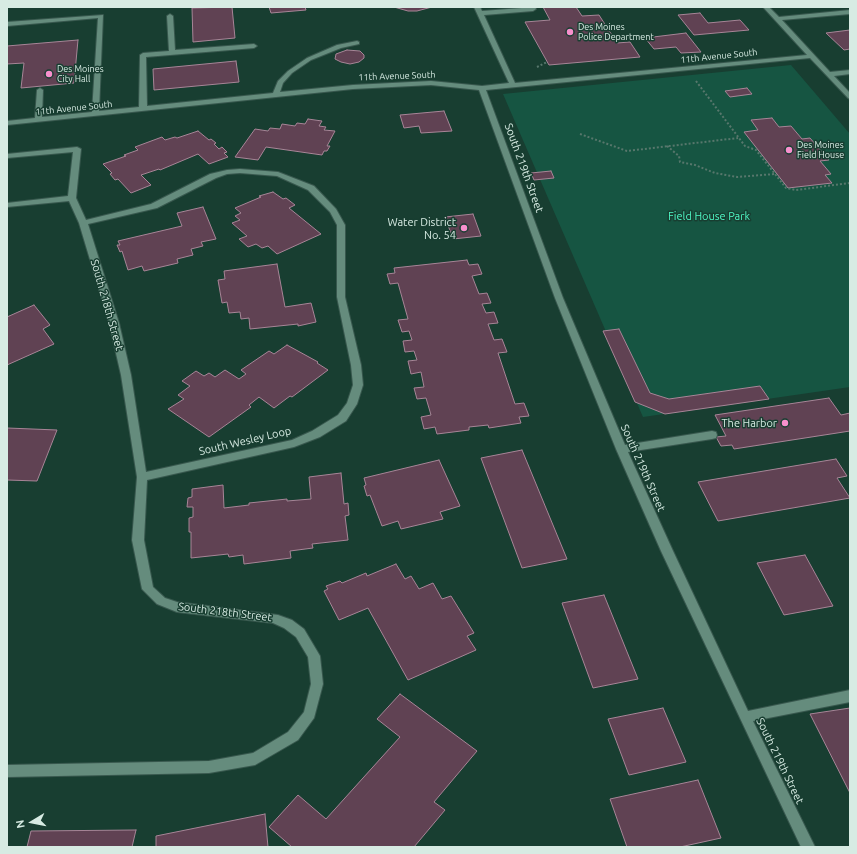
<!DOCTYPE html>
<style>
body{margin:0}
#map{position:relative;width:857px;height:854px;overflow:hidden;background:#183e31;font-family:Ubuntu,sans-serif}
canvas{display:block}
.frame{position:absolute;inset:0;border:8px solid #d7ebe3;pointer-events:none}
.north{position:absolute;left:12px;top:802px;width:40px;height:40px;-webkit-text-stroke:3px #183e31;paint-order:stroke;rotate:260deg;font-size:11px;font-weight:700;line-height:16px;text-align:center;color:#d7ebe3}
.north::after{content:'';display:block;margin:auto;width:14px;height:18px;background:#d7ebe3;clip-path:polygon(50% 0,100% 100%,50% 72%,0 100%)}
</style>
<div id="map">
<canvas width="857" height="854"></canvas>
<div class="frame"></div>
<div class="north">N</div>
</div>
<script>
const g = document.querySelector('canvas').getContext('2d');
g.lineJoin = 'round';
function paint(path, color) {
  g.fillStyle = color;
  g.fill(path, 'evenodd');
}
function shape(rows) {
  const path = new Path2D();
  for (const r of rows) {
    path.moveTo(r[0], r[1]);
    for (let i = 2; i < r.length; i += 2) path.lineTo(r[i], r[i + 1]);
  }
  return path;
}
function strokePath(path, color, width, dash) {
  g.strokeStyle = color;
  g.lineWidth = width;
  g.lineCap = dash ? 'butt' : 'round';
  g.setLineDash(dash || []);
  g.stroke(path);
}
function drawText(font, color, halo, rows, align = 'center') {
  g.font = font + ' Ubuntu,sans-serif';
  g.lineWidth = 3;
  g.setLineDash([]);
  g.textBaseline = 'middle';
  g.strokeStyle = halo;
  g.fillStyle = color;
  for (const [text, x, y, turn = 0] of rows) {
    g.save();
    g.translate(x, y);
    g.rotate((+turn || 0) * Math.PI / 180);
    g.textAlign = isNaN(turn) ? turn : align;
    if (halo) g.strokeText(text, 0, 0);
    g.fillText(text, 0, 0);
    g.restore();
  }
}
paint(shape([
 [791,65,850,134,850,387,643,417,503,94]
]), '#165542');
const building = shape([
 [232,7,235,38,193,42,192,8,232,7],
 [269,7,305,7,306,10,271,13,269,7],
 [394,7,432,7,417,11,408,11,394,7],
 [543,7,576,7,582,16,599,15,617,43,630,42,640,57,549,65,525,22,550,20,543,7],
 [700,13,708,23,740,20,749,30,694,35,678,15,700,13],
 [850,30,850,49,844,50,826,33,850,30],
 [686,33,701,52,681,53,676,47,654,49,645,38,686,33],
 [78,40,74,83,21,88,24,63,7,64,7,46,78,40],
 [347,50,360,51,364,55,364,58,359,62,350,64,341,62,335,59,336,54,347,50],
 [236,61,239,82,154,90,153,69,236,61],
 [747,88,752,94,730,97,725,91,747,88],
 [444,111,452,131,421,133,419,126,404,128,400,115,444,111],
 [772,118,779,127,791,126,802,139,810,138,829,160,820,161,831,174,825,175,832,183,788,188,744,132,758,130,751,120,772,118],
 [308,119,322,121,319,126,326,127,324,130,335,131,327,146,330,146,327,151,324,151,322,155,266,147,258,160,235,157,255,129,268,131,270,128,280,129,282,124,295,126,297,123,305,124,308,119],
 [198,131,209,140,211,139,216,143,214,144,219,149,222,147,227,152,224,153,228,157,209,164,198,154,160,170,159,169,141,175,151,185,131,193,118,179,115,180,110,174,112,173,103,164,126,156,124,155,138,150,135,147,162,137,165,140,175,137,177,138,198,131],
 [551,171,554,178,534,180,531,173,551,171],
 [273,192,283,199,286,198,295,205,289,208,321,234,277,254,268,246,262,248,256,244,248,247,239,239,247,236,232,223,240,220,235,216,241,213,235,208,261,197,259,196,273,192],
 [203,207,216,239,201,242,203,246,191,249,193,255,177,259,178,263,144,271,142,266,128,270,122,251,120,252,117,245,120,245,118,241,182,226,177,213,203,207],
 [473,214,481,236,453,239,445,217,473,214],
 [467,260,469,265,478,264,482,274,472,276,479,294,487,293,491,303,482,304,486,313,494,312,498,323,488,324,494,340,502,339,507,352,498,353,515,404,524,403,529,416,519,417,521,423,489,428,488,425,469,427,469,430,437,434,435,427,424,429,421,417,431,415,426,398,417,399,414,388,424,387,421,372,411,374,408,361,417,360,414,351,405,352,403,341,412,340,409,331,402,332,398,320,408,319,398,283,390,284,387,274,395,273,394,268,467,260],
 [277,264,285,307,311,303,316,322,298,326,298,324,250,329,249,318,241,319,240,312,229,313,227,302,222,303,218,280,225,279,224,271,277,264],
 [34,305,50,325,43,329,54,344,7,365,7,317,34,305],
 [619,329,650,393,669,399,760,386,769,399,665,414,635,402,603,331,619,329],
 [287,345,318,362,317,363,328,370,292,397,290,396,274,408,259,397,249,405,251,407,209,437,168,409,184,399,178,395,190,386,182,381,196,371,204,376,209,373,215,377,225,370,239,379,246,374,241,370,269,351,274,354,287,345],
 [829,398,841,415,850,413,850,431,734,449,732,445,721,446,716,437,726,436,715,415,829,398],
 [7,428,57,430,37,481,7,480,7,428],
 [522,450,567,559,522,568,481,458,522,450],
 [836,459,847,476,837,478,850,498,718,521,698,482,836,459],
 [439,460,460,506,440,512,443,519,401,529,398,521,382,526,370,495,367,496,364,486,366,485,364,478,439,460],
 [341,473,344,504,348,503,349,515,345,516,348,540,312,544,313,548,290,551,291,558,244,564,243,555,229,557,228,554,191,558,191,532,189,532,189,518,193,517,193,507,187,507,188,498,192,497,192,489,223,485,224,508,249,505,249,503,287,499,287,501,311,499,309,477,341,473],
 [805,555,833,606,784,615,757,563,805,555],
 [396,564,405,579,411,576,419,589,433,583,442,599,451,596,474,633,467,636,476,650,408,680,368,608,339,620,324,591,328,589,326,586,340,581,342,583,366,573,367,576,396,564],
 [604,595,638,679,593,688,562,603,604,595],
 [400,694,477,751,434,802,445,810,414,847,292,847,269,827,298,795,326,819,400,737,377,719,400,694],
 [663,708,686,762,629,775,608,719,663,708],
 [850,708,850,793,810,714,850,708],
 [698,780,721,838,680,847,627,847,610,799,698,780],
 [265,814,268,847,156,847,156,836,265,814],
 [136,830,132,847,27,847,31,831,136,830]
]);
paint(building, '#604253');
strokePath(building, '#a78597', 1);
const minor = shape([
 [474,7,480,7,482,11,535,7,536,9,533,11,484,15,515,83,807,55,763,7,769,7,779,17,850,10,850,14,782,20,830,72,850,70,850,74,834,76,850,93,850,99,848,98,810,58,486,90,563,298,625,445,712,431,716,432,717,435,716,438,712,439,628,452,673,551,748,711,850,690,850,702,753,721,815,847,801,847,661,551,616,449,555,298,479,90,431,85,353,89,7,125,7,121,35,118,37,90,40,88,43,90,42,117,92,112,98,18,7,26,7,22,103,15,99,111,139,107,140,55,143,53,169,51,167,16,170,14,173,16,175,50,254,44,257,46,254,48,146,57,147,106,273,93,278,81,288,71,307,58,337,45,357,41,359,42,359,44,341,48,311,60,292,73,283,83,280,92,353,85,431,81,482,86,509,83,474,7],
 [77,147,81,149,76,198,86,220,151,204,210,174,227,170,240,169,278,172,314,186,336,209,345,225,345,297,361,365,363,385,357,404,346,421,320,437,294,447,147,480,144,540,153,587,165,598,177,602,278,615,292,620,304,629,320,656,323,684,314,718,298,740,255,765,209,773,7,777,7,765,209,761,253,753,288,732,304,712,311,684,308,657,296,637,284,628,273,623,177,612,157,604,142,589,132,540,137,477,121,375,109,323,79,223,69,201,7,207,7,203,68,196,73,152,7,158,7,154,77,147],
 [240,173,277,176,308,190,330,212,337,225,337,297,351,365,353,385,347,403,338,415,312,431,292,440,146,472,131,375,119,323,88,224,157,208,216,178,227,174,240,173]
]);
strokePath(minor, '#38584e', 2);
strokePath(shape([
 [537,67,547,62],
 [696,81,745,146,756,150,786,188,796,190,850,183],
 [580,134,627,151,738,138],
 [667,146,679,156,680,162,695,165,715,173,737,177,775,174]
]), '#57776c', 2, [2, 2]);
paint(minor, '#658c7d');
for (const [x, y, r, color] of [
 [570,32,4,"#f790cd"],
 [49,74,4,"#f790cd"],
 [789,150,4,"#f790cd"],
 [464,228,4,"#f790cd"],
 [785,423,4,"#f790cd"]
]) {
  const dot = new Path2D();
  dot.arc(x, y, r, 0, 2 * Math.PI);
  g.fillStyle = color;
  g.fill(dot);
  strokePath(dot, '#183e31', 1.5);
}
drawText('9px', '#d7ebe3', '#183e31', [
 ["Des Moines",578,27],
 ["Police Department",578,37],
 ["Des Moines",57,69],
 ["City Hall",57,79],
 ["Des Moines",797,145],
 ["Field House",797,155]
], 'left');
drawText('9px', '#d7ebe3', '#183e31', [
 ["11th Avenue South",719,56,-6],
 ["11th Avenue South",397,76,-2],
 ["11th Avenue South",74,108,-6]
]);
drawText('11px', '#d7ebe3', '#183e31', [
 ["South 219th Street",524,168,70],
 ["South 218th Street",107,305,74],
 ["South Wesley Loop",245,441,-13],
 ["South 219th Street",643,468,66],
 ["South 218th Street",225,612,7],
 ["South 219th Street",780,761,64]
]);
drawText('11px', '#4ef9c6', '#183e31', [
 ["Field House Park",709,216]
]);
drawText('11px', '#d7ebe3', '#183e31', [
 ["Water District",456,222],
 ["No. 54",456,235],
 ["The Harbor",777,423]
], 'right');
</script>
